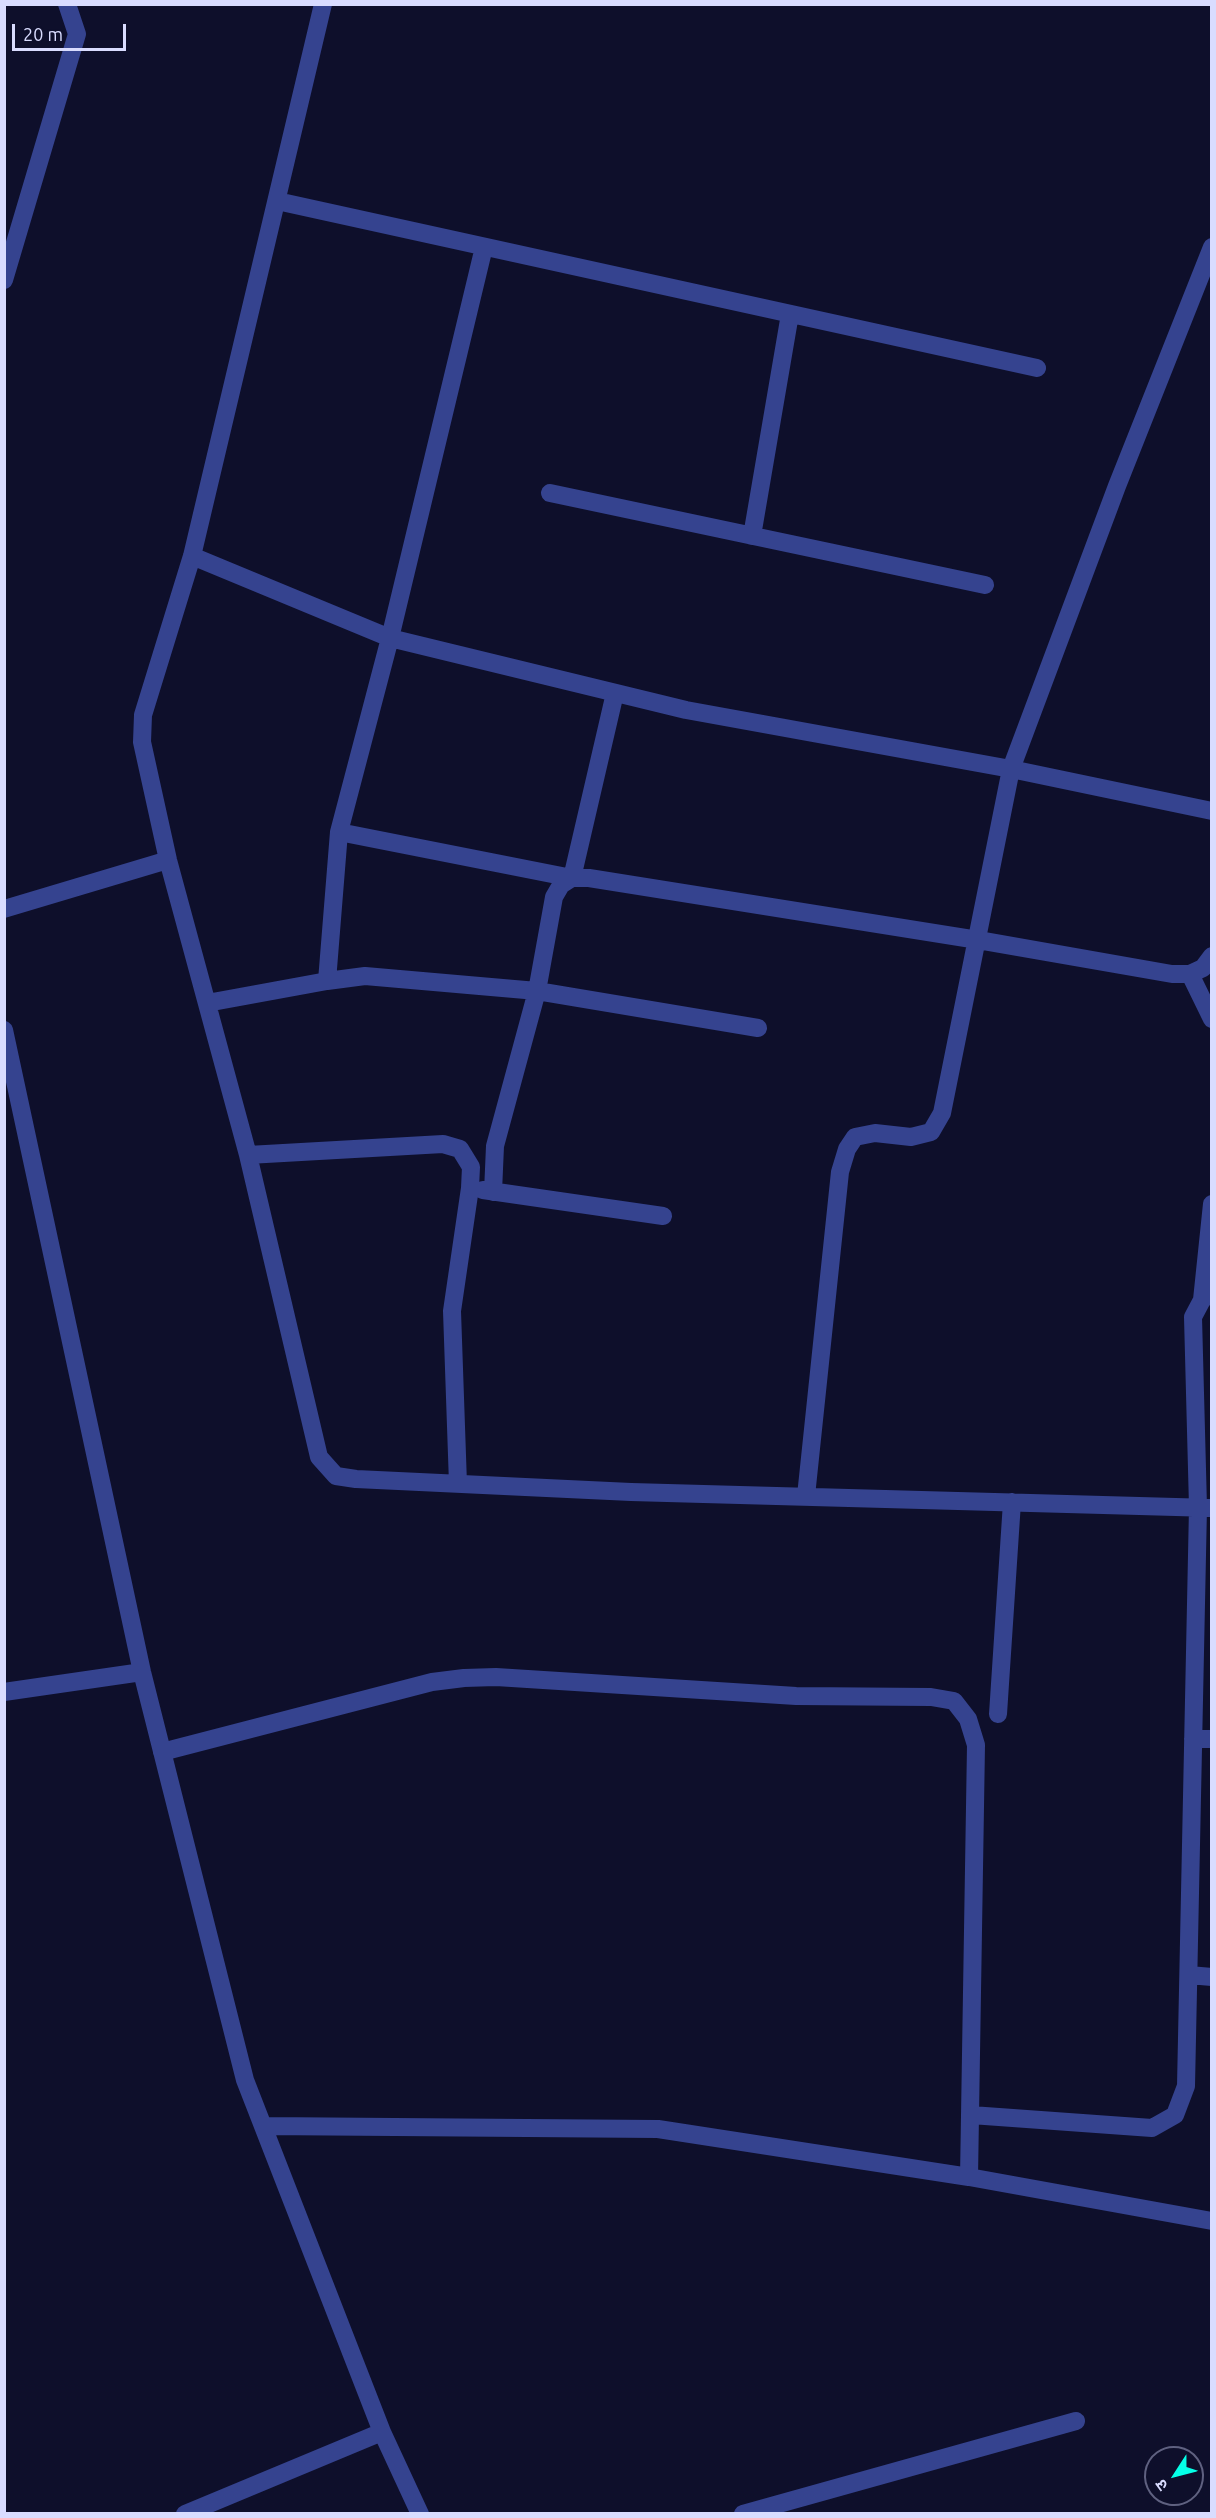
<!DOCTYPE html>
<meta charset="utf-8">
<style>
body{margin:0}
#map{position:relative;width:1216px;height:2518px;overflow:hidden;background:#0e0f2b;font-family:Ubuntu,"Noto Sans Devanagari",sans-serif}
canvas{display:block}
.frame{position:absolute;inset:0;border:6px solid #d9dcff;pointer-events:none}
.north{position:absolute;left:1144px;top:2446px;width:60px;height:60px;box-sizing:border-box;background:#0e0f2b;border:2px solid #5f6180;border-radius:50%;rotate:234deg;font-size:16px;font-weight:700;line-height:24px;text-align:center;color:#d9dcff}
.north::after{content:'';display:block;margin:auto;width:21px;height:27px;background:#05ffe7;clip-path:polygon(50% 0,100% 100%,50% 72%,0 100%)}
.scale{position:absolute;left:12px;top:24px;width:114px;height:27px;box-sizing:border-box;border:3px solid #d9dcff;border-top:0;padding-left:8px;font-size:18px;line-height:21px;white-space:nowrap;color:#d9dcff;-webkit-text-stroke:4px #0e0f2b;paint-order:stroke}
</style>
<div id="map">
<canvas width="1216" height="2518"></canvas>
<div class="frame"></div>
<div class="north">उ</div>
<div class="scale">20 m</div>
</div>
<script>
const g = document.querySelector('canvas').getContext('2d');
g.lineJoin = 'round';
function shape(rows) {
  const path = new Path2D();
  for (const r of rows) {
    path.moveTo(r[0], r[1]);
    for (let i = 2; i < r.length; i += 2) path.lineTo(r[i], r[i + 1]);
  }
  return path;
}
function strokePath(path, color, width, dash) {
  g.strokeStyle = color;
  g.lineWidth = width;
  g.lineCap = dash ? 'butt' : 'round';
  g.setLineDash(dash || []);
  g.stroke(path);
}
strokePath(shape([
 [323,4,192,556,143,715,142,742,168,860,248,1155,319,1457,336,1476,356,1479,631,1492,1212,1508],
 [277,201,1037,368],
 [4,280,77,34,67,4],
 [550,493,985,585],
 [752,536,790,314],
 [192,556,390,638,686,710,1011,769,1212,811],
 [339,832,572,878,615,693],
 [4,909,168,860],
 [1190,974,1212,1019],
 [327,981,339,832,390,638,484,247],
 [207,1003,327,981,365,976,537,991,758,1028],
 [4,1030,142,1672,245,2080,382,2432,420,2514],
 [248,1155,443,1144,460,1149,471,1167,470,1188,452,1311,458,1484],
 [483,1190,663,1216],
 [493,1192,495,1146,537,991,554,897,561,885,572,878,589,878,978,940,1172,974,1190,974,1203,968,1212,956],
 [1202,1300,1212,1204],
 [806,1496,840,1172,847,1149,855,1137,875,1133,911,1137,931,1132,942,1113,1011,769,1117,486,1212,247],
 [4,1692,142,1672],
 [998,1714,1012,1502],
 [1193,1739,1212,1739],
 [162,1752,432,1682,464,1678,496,1677,796,1696,931,1697,954,1701,968,1719,976,1745,969,2177],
 [1189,1975,1212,1977],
 [971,2115,1152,2128,1175,2115,1186,2086,1198,1507,1193,1317,1202,1300,1212,1292],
 [263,2126,658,2129,969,2177,1212,2221],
 [185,2514,382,2432],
 [743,2514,1076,2421]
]), '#35438f', 18);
</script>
